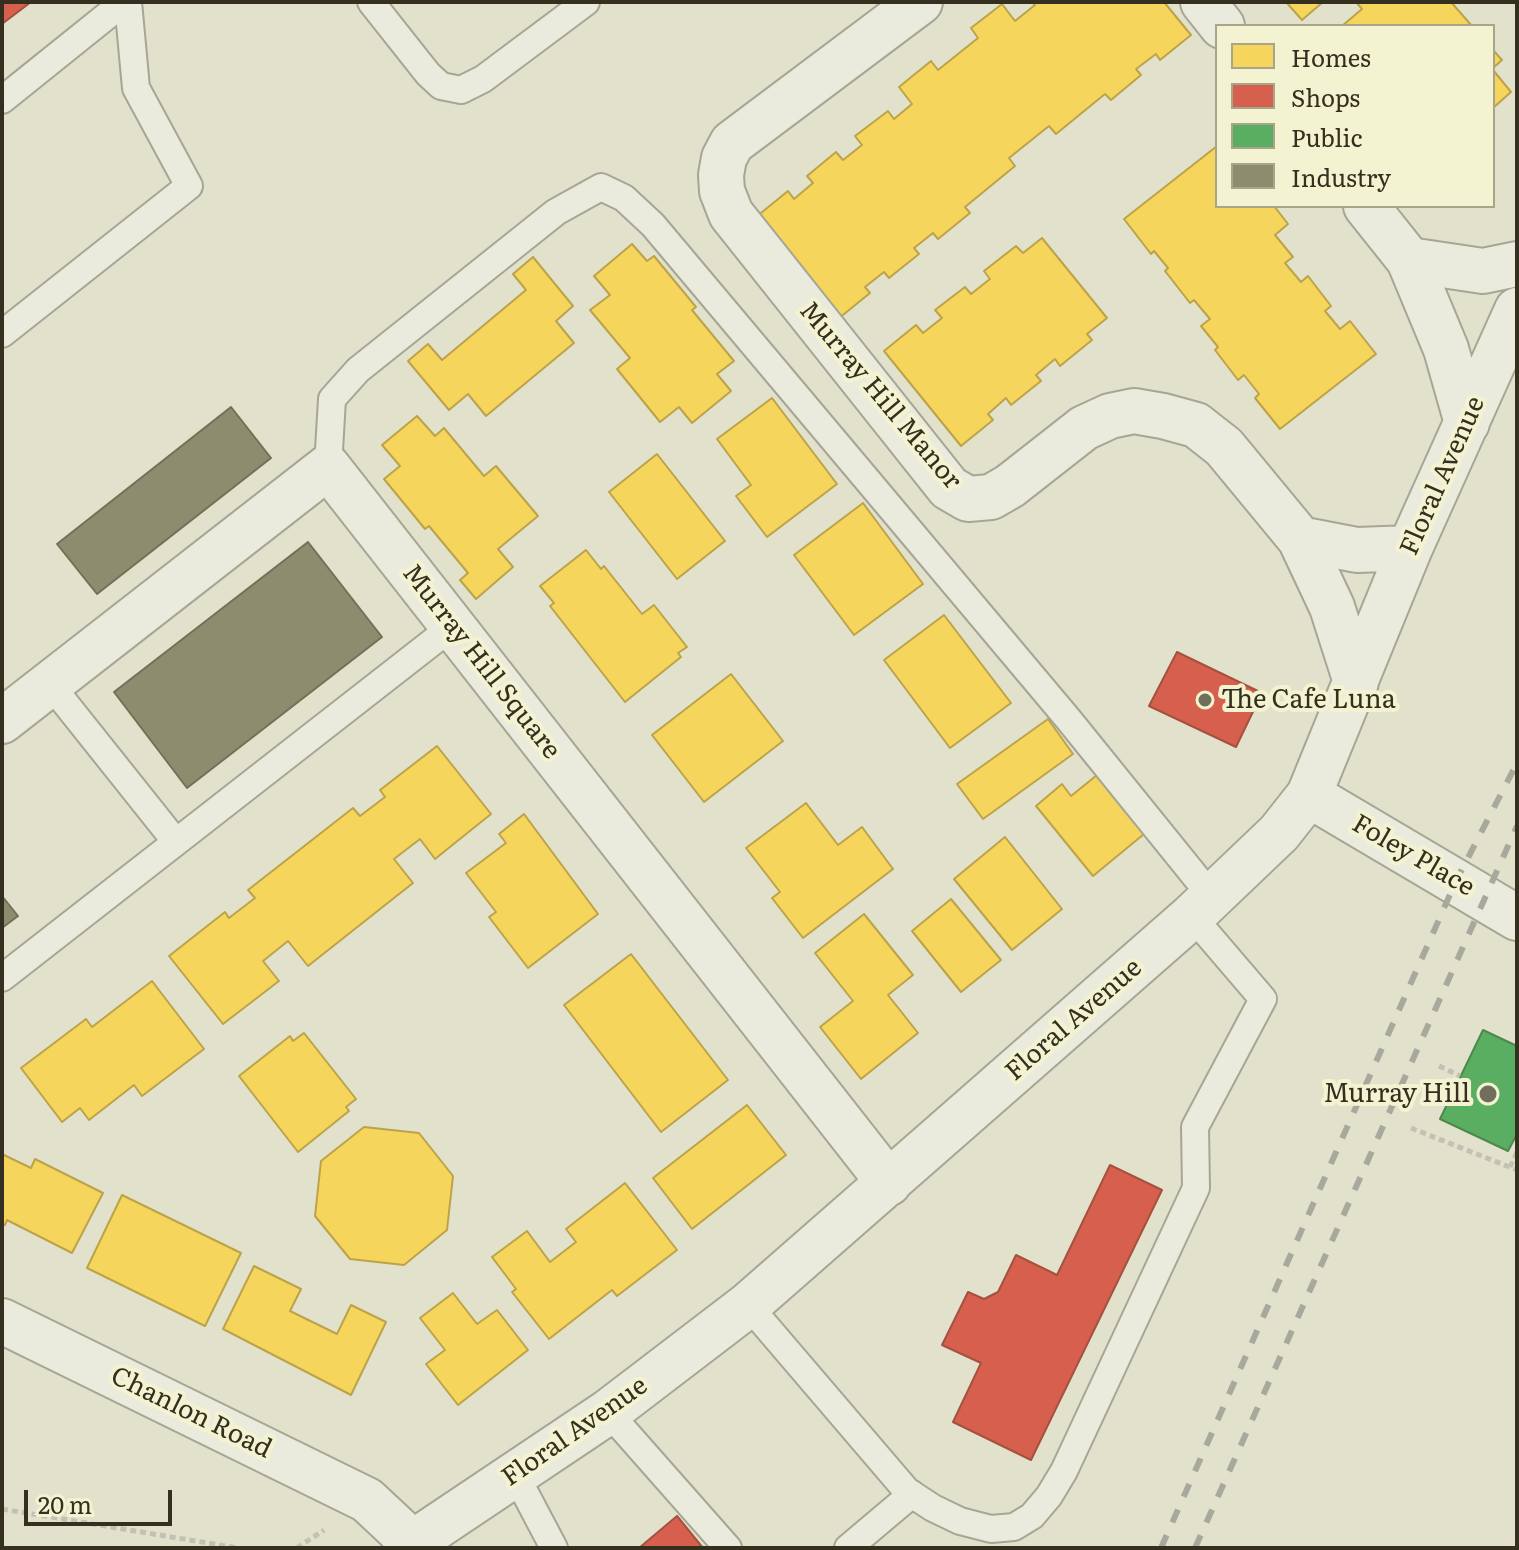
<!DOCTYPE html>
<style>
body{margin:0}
#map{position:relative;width:1519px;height:1550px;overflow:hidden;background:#e2e2cc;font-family:Literata,serif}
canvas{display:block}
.frame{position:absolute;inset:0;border:4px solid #342f1e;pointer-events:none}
.legend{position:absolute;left:1215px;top:24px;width:280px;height:184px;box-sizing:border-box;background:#f3f3d2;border:2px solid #a7a58a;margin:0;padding:10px 14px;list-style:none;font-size:24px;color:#342f1e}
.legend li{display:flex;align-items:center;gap:16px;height:40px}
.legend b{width:40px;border:2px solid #a7a58a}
.scale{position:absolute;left:24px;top:1490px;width:148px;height:36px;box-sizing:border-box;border:4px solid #342f1e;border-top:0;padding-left:10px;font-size:24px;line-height:28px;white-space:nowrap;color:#342f1e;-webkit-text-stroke:6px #f3f3d2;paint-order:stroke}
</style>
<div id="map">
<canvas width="1519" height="1550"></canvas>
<div class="frame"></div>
<ul class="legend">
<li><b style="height:22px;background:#f6d55c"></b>Homes</li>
<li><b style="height:22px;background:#d6604d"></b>Shops</li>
<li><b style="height:22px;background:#5aae61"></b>Public</li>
<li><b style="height:22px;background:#8c8c6e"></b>Industry</li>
</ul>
<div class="scale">20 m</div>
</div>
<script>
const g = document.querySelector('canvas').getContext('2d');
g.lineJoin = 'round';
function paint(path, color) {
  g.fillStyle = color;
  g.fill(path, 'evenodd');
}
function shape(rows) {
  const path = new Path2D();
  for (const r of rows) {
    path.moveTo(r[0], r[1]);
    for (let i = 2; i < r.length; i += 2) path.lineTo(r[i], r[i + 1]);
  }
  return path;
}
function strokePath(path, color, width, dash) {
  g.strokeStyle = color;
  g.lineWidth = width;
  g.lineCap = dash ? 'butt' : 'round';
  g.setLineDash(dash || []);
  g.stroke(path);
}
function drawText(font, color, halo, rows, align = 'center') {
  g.font = font + ' Literata,serif';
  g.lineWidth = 8;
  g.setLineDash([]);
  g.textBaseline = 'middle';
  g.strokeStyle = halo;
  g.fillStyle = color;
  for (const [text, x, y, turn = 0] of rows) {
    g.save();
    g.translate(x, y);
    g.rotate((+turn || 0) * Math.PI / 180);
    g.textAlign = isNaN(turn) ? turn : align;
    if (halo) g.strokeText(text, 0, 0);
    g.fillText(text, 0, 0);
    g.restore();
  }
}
const homes = shape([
 [1032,2,1164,2,1191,35,1160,60,1156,54,1136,69,1141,75,1111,100,1105,94,1056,134,1049,126,1009,158,1015,166,965,207,970,213,938,239,933,233,914,248,919,254,889,278,884,272,865,287,870,293,838,319,756,217,788,191,794,199,813,183,807,176,836,152,843,160,862,145,855,136,888,111,894,119,912,104,899,87,931,61,938,70,978,38,971,28,1002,4,1015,21,1035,5,1032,2],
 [1286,2,1323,2,1302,20,1286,2],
 [1356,2,1451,2,1472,26,1342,26,1362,9,1356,2],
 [1493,50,1502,60,1493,68,1493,50],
 [1493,70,1511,92,1493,108,1493,70],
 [1217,146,1217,206,1274,206,1288,224,1275,235,1293,257,1285,263,1301,282,1308,276,1331,306,1325,311,1340,329,1350,321,1376,354,1280,429,1255,398,1259,394,1244,375,1238,380,1215,350,1218,347,1201,326,1210,319,1194,300,1190,303,1165,271,1168,268,1154,251,1151,254,1124,219,1217,146],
 [1042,238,1107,318,1087,334,1092,340,1060,366,1055,359,1036,375,1041,381,1011,405,1006,398,988,414,993,420,961,446,884,351,916,325,923,333,942,318,935,310,965,287,971,294,990,279,984,271,1016,246,1023,253,1042,238],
 [632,244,647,261,654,256,696,307,692,310,734,361,717,374,731,391,692,423,679,407,660,422,617,369,630,358,590,310,610,295,594,276,632,244],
 [533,257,573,306,556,321,574,343,486,416,468,394,449,410,408,361,428,344,442,360,526,290,513,274,533,257],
 [772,398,837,484,767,537,736,496,751,485,717,439,772,398],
 [417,416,435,436,444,428,484,476,496,466,538,516,498,549,513,567,476,599,460,580,468,573,429,526,425,529,384,479,400,466,382,445,417,416],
 [657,454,725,541,677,579,609,492,657,454],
 [863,503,923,584,854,635,794,555,863,503],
 [586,550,601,569,604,566,642,614,654,605,687,647,678,653,681,657,625,702,550,606,554,603,540,586,586,550],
 [944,615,1011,703,950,748,884,660,944,615],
 [731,674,783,741,704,802,652,735,731,674],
 [1048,719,1073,754,983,819,957,784,1048,719],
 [437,746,491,814,435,859,420,839,394,859,413,883,308,966,288,941,263,961,279,981,223,1024,169,956,225,912,229,918,255,898,248,890,353,808,360,816,385,797,380,790,437,746],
 [1097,775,1144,834,1093,876,1036,806,1062,784,1071,796,1097,775],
 [806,803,838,845,862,827,893,869,803,938,772,898,780,892,746,848,806,803],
 [524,814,598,914,528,968,489,917,496,912,466,873,506,843,499,834,524,814],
 [1005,837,1062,909,1012,950,954,879,1005,837],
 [951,899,1001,960,961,992,912,931,951,899],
 [864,914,913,975,888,995,918,1033,861,1079,820,1027,853,1001,815,953,864,914],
 [631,954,728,1080,661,1132,564,1005,631,954],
 [152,981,204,1049,142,1096,134,1085,89,1120,80,1108,62,1122,21,1068,86,1019,92,1027,152,981],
 [304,1033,356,1099,346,1107,349,1111,298,1152,239,1076,290,1036,293,1041,304,1033],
 [747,1105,786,1155,692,1229,653,1178,747,1105],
 [364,1127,419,1133,453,1176,447,1230,404,1265,350,1259,315,1216,321,1161,364,1127],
 [2,1154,31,1168,35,1159,103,1193,72,1253,7,1220,5,1225,2,1224,2,1154],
 [625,1183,677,1250,617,1296,612,1290,549,1339,512,1292,516,1289,492,1257,527,1231,550,1262,576,1242,566,1229,625,1183],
 [122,1195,241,1253,205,1326,87,1268,122,1195],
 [254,1266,301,1289,290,1311,337,1334,351,1305,386,1322,351,1395,223,1329,254,1266],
 [453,1293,477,1324,497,1310,528,1350,458,1405,426,1364,445,1350,420,1318,453,1293]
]);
paint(homes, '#f6d55c');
strokePath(homes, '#bca349', 2);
const shops = shape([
 [2,2,31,2,2,24,2,2],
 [1177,652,1262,693,1236,747,1149,706,1177,652],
 [1110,1165,1162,1190,1031,1460,953,1422,981,1363,942,1345,968,1292,984,1299,998,1292,1016,1255,1057,1275,1110,1165],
 [677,1516,703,1548,639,1548,677,1516]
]);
paint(shops, '#d6604d');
strokePath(shops, '#a5513f', 2);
const public = shape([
 [1483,1030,1517,1046,1517,1134,1508,1151,1440,1119,1483,1030]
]);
paint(public, '#5aae61');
strokePath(public, '#4f884d', 2);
const industry = shape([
 [231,407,271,458,97,594,57,544,231,407],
 [308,542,382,637,187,788,114,692,308,542],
 [2,896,18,916,2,928,2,896]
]);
paint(industry, '#8c8c6e');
strokePath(industry, '#727056', 2);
const lane = shape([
 [371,2,428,74,441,86,461,90,483,79,586,2],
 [2,100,124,2],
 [2,334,189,186,136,88,128,2],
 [328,467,332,399,358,370,556,212,601,187,624,198,653,225,1069,720,1212,897],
 [50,684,176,842],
 [2,978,453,626],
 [748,1305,907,1491,933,1508,960,1521,991,1529,1014,1527,1032,1516,1049,1496,1064,1471,1196,1188,1195,1127,1263,999,1192,916],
 [608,1412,728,1548],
 [515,1474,554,1548],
 [848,1548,912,1494]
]);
const street = shape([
 [920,2,732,143,724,158,721,175,722,191,731,214,949,488,968,499,991,497,1010,486,1084,428,1110,416,1134,411,1163,416,1196,425,1224,447,1300,539,1332,607,1356,682],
 [1203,2,1222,26],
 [1366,206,1409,260,1483,271,1517,264],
 [1409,260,1446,349,1467,423],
 [1300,539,1357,550,1410,548],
 [2,721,328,467,889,1183],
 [1309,795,1517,918],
 [2,1321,367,1500,412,1542],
 [405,1548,608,1412,748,1305,1192,916,1279,833,1309,795,1410,548,1517,310]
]);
strokePath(lane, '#a7a695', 30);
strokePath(street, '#a7a695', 48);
strokePath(shape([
 [1439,1066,1460,1076],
 [1411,1128,1517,1170],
 [1510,1167,1517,1152],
 [2,1509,238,1548],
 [297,1548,324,1530]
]), '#c2c1b4', 5, [6, 4]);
strokePath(lane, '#eaeadd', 26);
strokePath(street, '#eaeadd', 44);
strokePath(shape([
 [1161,1548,1456,881,1517,763],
 [1195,1548,1517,826]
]), '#a9a89d', 6, [14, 14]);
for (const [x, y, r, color] of [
 [1205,700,8,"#716e5b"],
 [1488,1094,10,"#716e5b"]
]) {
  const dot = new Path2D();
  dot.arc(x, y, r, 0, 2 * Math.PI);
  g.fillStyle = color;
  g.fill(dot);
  strokePath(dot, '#f3f3d2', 3);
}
drawText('26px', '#342f1e', '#f3f3d2', [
 ["Murray Hill Manor",880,396,50],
 ["Floral Avenue",1443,476,-66],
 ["Murray Hill Square",481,662,52],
 ["Foley Place",1413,856,30],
 ["Floral Avenue",1074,1020,-41],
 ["Chanlon Road",191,1413,26],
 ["Floral Avenue",575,1432,-35]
]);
drawText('26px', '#342f1e', '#f3f3d2', [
 ["The Cafe Luna",1221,700],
 ["Murray Hill",1470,1094,"right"]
], 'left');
</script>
